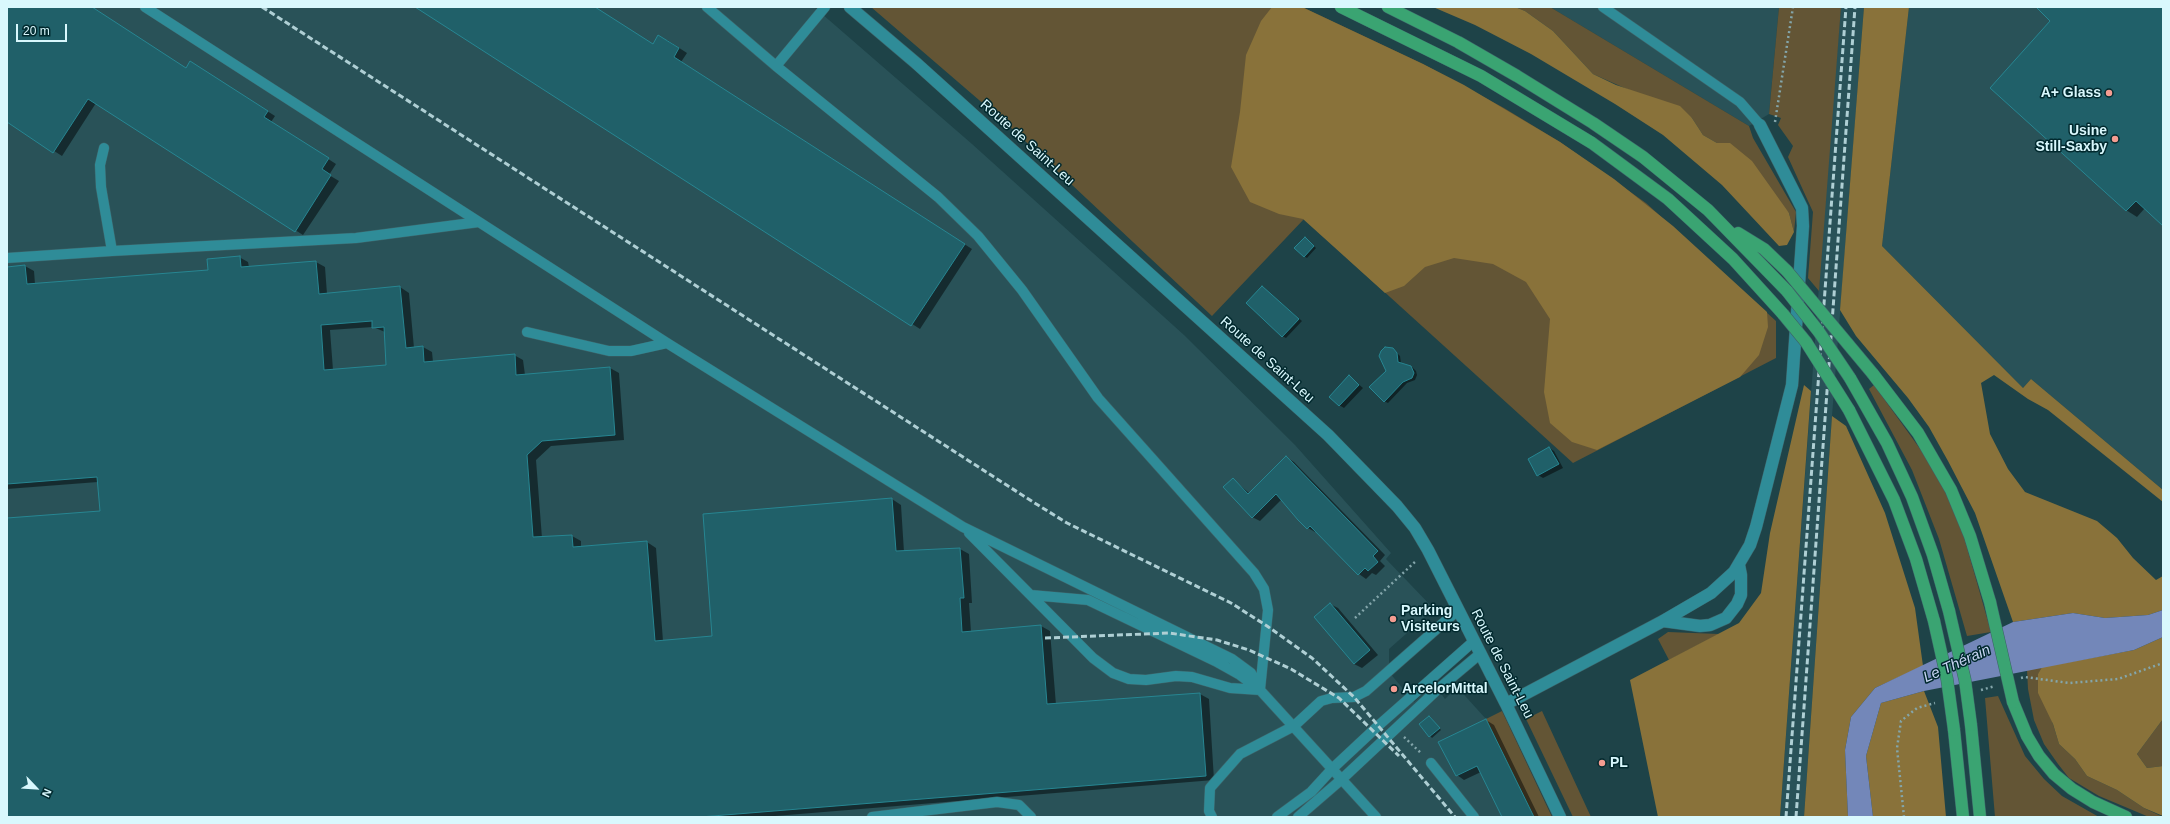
<!DOCTYPE html>
<meta charset="utf-8">
<style>
body{margin:0}
#map{position:relative;width:2170px;height:824px;overflow:hidden;background:#1e4348;font-family:Arial,sans-serif}
canvas{display:block}
.frame{position:absolute;inset:0;border:8px solid #d9f8fd;pointer-events:none}
.north{position:absolute;left:16px;top:768px;width:40px;height:40px;-webkit-text-stroke:3px #01292e;paint-order:stroke;rotate:115deg;font-size:11px;font-weight:700;line-height:16px;text-align:center;color:#d9f8fd}
.north::after{content:'';display:block;margin:auto;width:14px;height:18px;background:#d9f8fd;clip-path:polygon(50% 0,100% 100%,50% 72%,0 100%)}
.scale{position:absolute;left:16px;top:24px;width:51px;height:18px;box-sizing:border-box;border:2px solid #d9f8fd;border-top:0;padding-left:5px;font-size:12px;line-height:14px;white-space:nowrap;color:#d9f8fd;-webkit-text-stroke:3px #01292e;paint-order:stroke}
</style>
<div id="map">
<canvas width="2170" height="824"></canvas>
<div class="frame"></div>
<div class="north">N</div>
<div class="scale">20 m</div>
</div>
<script>
const g = document.querySelector('canvas').getContext('2d');
g.lineJoin = 'round';
function paint(path, color) {
  g.fillStyle = color;
  g.fill(path, 'evenodd');
}
function shape(rows) {
  const path = new Path2D();
  for (const r of rows) {
    path.moveTo(r[0], r[1]);
    for (let i = 2; i < r.length; i += 2) path.lineTo(r[i], r[i + 1]);
  }
  return path;
}
function strokePath(path, color, width, dash) {
  g.strokeStyle = color;
  g.lineWidth = width;
  g.lineCap = dash ? 'butt' : 'round';
  g.setLineDash(dash || []);
  g.stroke(path);
}
function drawText(font, color, halo, rows, align = 'center') {
  g.font = font + ' Arial,sans-serif';
  g.lineWidth = 3;
  g.setLineDash([]);
  g.textBaseline = 'middle';
  g.strokeStyle = halo;
  g.fillStyle = color;
  for (const [text, x, y, turn = 0] of rows) {
    g.save();
    g.translate(x, y);
    g.rotate((+turn || 0) * Math.PI / 180);
    g.textAlign = isNaN(turn) ? turn : align;
    if (halo) g.strokeText(text, 0, 0);
    g.fillText(text, 0, 0);
    g.restore();
  }
}
paint(shape([
 [7,7,814,7,972,144,1184,335,1295,445,1391,553,1386,559,1434,609,1389,649,1389,672,1414,702,1434,684,1445,699,1457,687,1486,719,1534,817,7,817],
 [1550,7,1779,7,1769,114,1749,126],
 [1841,7,1864,7,1832,416,1804,817,1780,817,1832,108],
 [1909,7,2163,7,2163,490,2031,379,2023,388,1882,246]
]), '#295258');
paint(shape([
 [871,7,1302,7,1423,64,1504,108,1560,142,1646,203,1776,321,1776,358,1573,463,1304,219,1212,316,1008,125],
 [1515,7,1550,7,1749,126,1753,138,1796,212,1794,232,1789,213,1717,143,1703,135,1692,118,1593,74,1553,31,1525,11],
 [1779,7,1841,7,1819,291,1808,278,1813,212,1788,157,1793,146,1778,125,1781,118,1769,114],
 [1874,385,1923,453,1944,489,1962,530,1991,632,1967,636,1939,539,1912,470,1869,389],
 [1668,632,1719,634,1669,660,1658,639],
 [2042,667,2038,675,2059,744,2075,759,2087,776,2117,790,2144,808,2163,817,2149,817,2099,796,2069,778,2058,764,2044,744,2034,720,2028,689,2027,670],
 [1998,696,2025,756,2044,779,2062,796,2099,817,1995,817,1985,698],
 [1502,711,1552,817,1534,817,1486,719],
 [1542,711,1591,817,1573,817,1526,719],
 [2163,719,2163,766,2147,768,2137,754]
]), '#635535');
paint(shape([
 [1272,7,1302,7,1423,64,1464,85,1560,142,1614,179,1673,226,1767,312,1768,327,1759,355,1740,377,1597,450,1572,442,1550,423,1544,392,1550,319,1526,282,1493,264,1454,258,1425,267,1404,286,1385,293,1303,219,1279,214,1250,202,1231,167,1240,112,1246,55,1261,21],
 [1433,7,1515,7,1525,11,1553,31,1593,74,1616,85,1680,106,1692,118,1703,135,1717,143,1730,143,1752,161,1789,213,1794,232,1787,245,1779,246,1722,185,1663,135,1615,104,1531,54,1475,25],
 [1864,7,1909,7,1882,246,2023,388,2031,379,2163,490,2163,502,2048,410,2028,399,1994,375,1981,383,1990,434,2008,469,2025,492,2097,521,2117,538,2133,558,2156,580,2163,576,2163,610,2148,615,2105,618,2073,613,2013,622,1975,513,1948,461,1929,427,1908,398,1856,336,1840,310],
 [1804,385,1811,391,1780,817,1658,817,1630,680,1739,623,1761,593,1770,533],
 [1832,416,1846,426,1885,513,1915,608,1923,666,1875,688,1851,717,1845,750,1848,817,1804,817],
 [2163,637,2163,719,2137,754,2147,768,2163,766,2163,816,2144,808,2117,790,2087,776,2075,759,2059,744,2053,724,2038,693,2038,674,2042,667,2134,650],
 [1924,691,1938,727,1946,817,1873,817,1866,756,1881,703]
]), '#89723a');
paint(shape([
 [2163,610,2163,637,2134,650,1924,691,1881,703,1866,756,1873,817,1848,817,1845,750,1851,717,1875,688,2013,622,2073,613,2105,618,2148,615]
]), '#7387b9');
paint(shape([
 [7,7,91,7,186,69,198,67,275,116,271,122,336,164,329,175,339,181,303,235,96,103,62,156,7,121],
 [417,7,594,7,653,45,667,40,687,53,681,62,972,249,920,329],
 [2037,7,2163,7,2163,224,2145,208,2137,217,2126,210,2052,20],
 [1307,240,1316,248,1307,258,1304,256],
 [239,257,248,262,249,267,316,262,325,267,327,294,400,287,409,293,414,348,423,347,432,352,433,362,514,355,523,360,525,375,610,368,619,373,624,440,551,446,536,460,542,538,572,536,581,541,581,547,647,542,656,548,663,641,713,637,892,499,901,505,904,552,960,549,969,554,972,603,969,603,971,632,1041,626,1050,631,1056,705,1200,694,1209,699,1214,780,763,817,7,817,7,519,101,512,98,482,7,489,7,268,25,266,34,271,35,284,209,271],
 [373,327,385,332,387,366,333,370,330,330],
 [1262,287,1302,321,1286,338,1282,336],
 [1393,349,1400,356,1401,363,1412,367,1416,371,1417,375,1415,380,1407,383,1388,403,1384,401,1387,371],
 [1349,376,1363,388,1344,408,1339,405],
 [1549,448,1554,451,1563,468,1543,478,1538,475],
 [1286,457,1294,462,1385,555,1380,561,1385,566,1376,575,1372,573,1366,579,1359,574,1317,531,1315,532,1308,528,1282,499,1260,521,1252,517,1233,479,1250,494],
 [1330,604,1338,608,1378,655,1362,668,1354,664],
 [1430,717,1441,730,1432,738,1420,725],
 [1486,720,1494,725,1539,817,1503,817,1481,772,1464,780,1457,775]
]), '#0007');
const building = shape([
 [7,7,92,7,186,68,190,61,268,111,264,117,329,158,322,169,331,175,295,232,88,99,53,153,7,122,7,7],
 [415,7,595,7,653,44,658,35,679,48,674,57,965,244,911,326,415,7],
 [2036,7,2163,7,2163,226,2136,201,2126,211,1990,88,2050,21,2036,7],
 [1305,237,1314,246,1304,257,1294,248,1305,237],
 [240,256,241,267,316,261,319,294,400,286,406,348,423,346,424,362,515,354,516,375,610,367,615,435,542,441,527,455,533,537,572,535,573,547,647,541,655,641,712,636,703,514,892,498,896,551,960,548,964,598,960,598,962,632,1041,625,1047,704,1200,693,1206,776,700,817,7,817,7,518,100,511,97,477,7,484,7,267,25,265,27,284,208,270,207,259,240,256],
 [372,321,372,328,384,327,386,365,324,370,321,325,372,321],
 [1262,286,1299,319,1282,337,1246,303,1262,286],
 [1385,347,1393,348,1397,353,1398,362,1411,366,1414,373,1412,378,1403,382,1384,402,1369,387,1386,371,1379,356,1381,351,1385,347],
 [1349,375,1359,385,1339,406,1329,397,1349,375],
 [1549,447,1559,464,1537,476,1528,459,1549,447],
 [1286,456,1378,551,1373,556,1378,562,1368,571,1365,568,1358,575,1310,526,1307,529,1298,520,1276,494,1252,518,1223,487,1233,478,1248,494,1286,456],
 [1330,603,1370,650,1354,664,1314,617,1330,603],
 [1429,716,1440,728,1429,737,1419,724,1429,716],
 [1486,719,1534,817,1502,817,1477,766,1456,776,1438,742,1486,719]
]);
paint(building, '#206069');
strokePath(building, '#278692', 1);
const lane = shape([
 [145,7,667,343,963,527,1232,659,1251,673,1260,690],
 [707,7,776,66,938,197,978,236,1022,290,1098,398,1254,573,1264,589,1268,610,1260,690],
 [1603,7,1740,102,1760,125],
 [776,66,825,7],
 [104,148,100,165,101,187,112,251,356,238,479,222],
 [7,258,112,251],
 [527,332,609,351,631,351,667,343],
 [969,533,1093,658,1113,673,1129,679,1146,680,1176,676,1192,677,1230,688,1260,690],
 [1031,595,1088,600,1215,661,1240,675,1260,690,1376,817],
 [1431,763,1474,817],
 [872,817,997,802,1019,805,1031,817],
 [1212,817,1209,811,1210,788,1240,754,1294,726,1321,701,1332,698,1354,697,1366,691,1458,610],
 [1277,817,1311,792,1333,768,1379,725,1474,641],
 [1298,817,1342,779,1437,690,1481,653]
]);
const street = shape([
 [850,7,916,63,1328,435,1397,506,1415,528,1428,550,1506,704,1560,817],
 [1663,621,1700,626,1710,625,1726,618,1737,604,1741,595,1741,575,1739,565],
 [1506,704,1663,621,1711,593,1734,572,1750,545,1756,527,1792,385,1803,226,1802,208,1798,200,1760,125]
]);
const primary = shape([
 [1341,7,1481,76,1592,143,1668,199,1733,259,1783,314],
 [1388,7,1458,42,1517,76,1593,123,1643,157,1708,210,1787,291],
 [1738,233,1764,249,1787,271],
 [1873,374,1918,433,1951,490,1970,536,1990,602],
 [1850,378,1887,443,1912,497,1933,555,1949,611],
 [1849,410,1894,500,1916,559,1934,621],
 [2013,702,2027,736,2039,756,2054,774,2072,789,2093,802,2126,817],
 [1971,725,1980,817],
 [1954,730,1963,817]
]);
strokePath(lane, '#3d6368', 11);
strokePath(street, '#3d6368', 13);
strokePath(primary, '#3d6368', 13);
strokePath(shape([
 [1775,122,1793,7],
 [1355,618,1417,560],
 [2021,678,2025,677,2069,683,2118,679,2163,663],
 [1981,690,1995,686],
 [1404,737,1422,754],
 [1904,817,1897,748,1901,721,1917,708,1935,703]
]), '#84a6ab', 2.5, [2, 3]);
strokePath(lane, '#2f8c98', 10);
strokePath(street, '#2f8c98', 12);
strokePath(primary, '#3aa472', 12);
strokePath(shape([
 [262,7,1033,502,1067,523,1231,603,1267,626,1312,658,1354,697,1455,817],
 [1045,638,1169,633,1217,640,1249,650,1291,669,1339,698,1399,756],
 [1786,817,1846,7],
 [1796,817,1855,7]
]), '#afcfd4', 3, [6, 3]);
const primaryBridge = shape([
 [1787,271,1873,374],
 [1787,291,1819,332,1850,378],
 [1783,314,1806,342,1849,410],
 [1990,602,2013,702],
 [1949,611,1965,680,1971,725],
 [1934,621,1947,679,1954,730]
]);
strokePath(primaryBridge, '#3d6368', 13, []);
strokePath(primaryBridge, '#3aa472', 12);
for (const [x, y, r, color] of [
 [2109,93,4,"#f59c91"],
 [2115,139,4,"#f59c91"],
 [1393,619,4,"#f59c91"],
 [1394,689,4,"#f59c91"],
 [1602,763,4,"#f59c91"]
]) {
  const dot = new Path2D();
  dot.arc(x, y, r, 0, 2 * Math.PI);
  g.fillStyle = color;
  g.fill(dot);
  strokePath(dot, '#01292e', 1.5);
}
drawText('bold 14px', '#d9f8fd', '#01292e', [
 ["A+ Glass",2101,93,"right"],
 ["Usine",2107,131,"right"],
 ["Still-Saxby",2107,147,"right"],
 ["Parking",1401,611],
 ["Visiteurs",1401,627],
 ["ArcelorMittal",1402,689],
 ["PL",1610,763]
], 'left');
drawText('14px', '#d9f8fd', '#01292e', [
 ["Route de Saint-Leu",1027,143,42],
 ["Route de Saint-Leu",1267,360,42],
 ["Route de Saint-Leu",1502,664,63]
]);
drawText('italic 15px', '#c8d5f3', '#01292e', [
 ["Le Thérain",1957,664,-24]
]);
</script>
